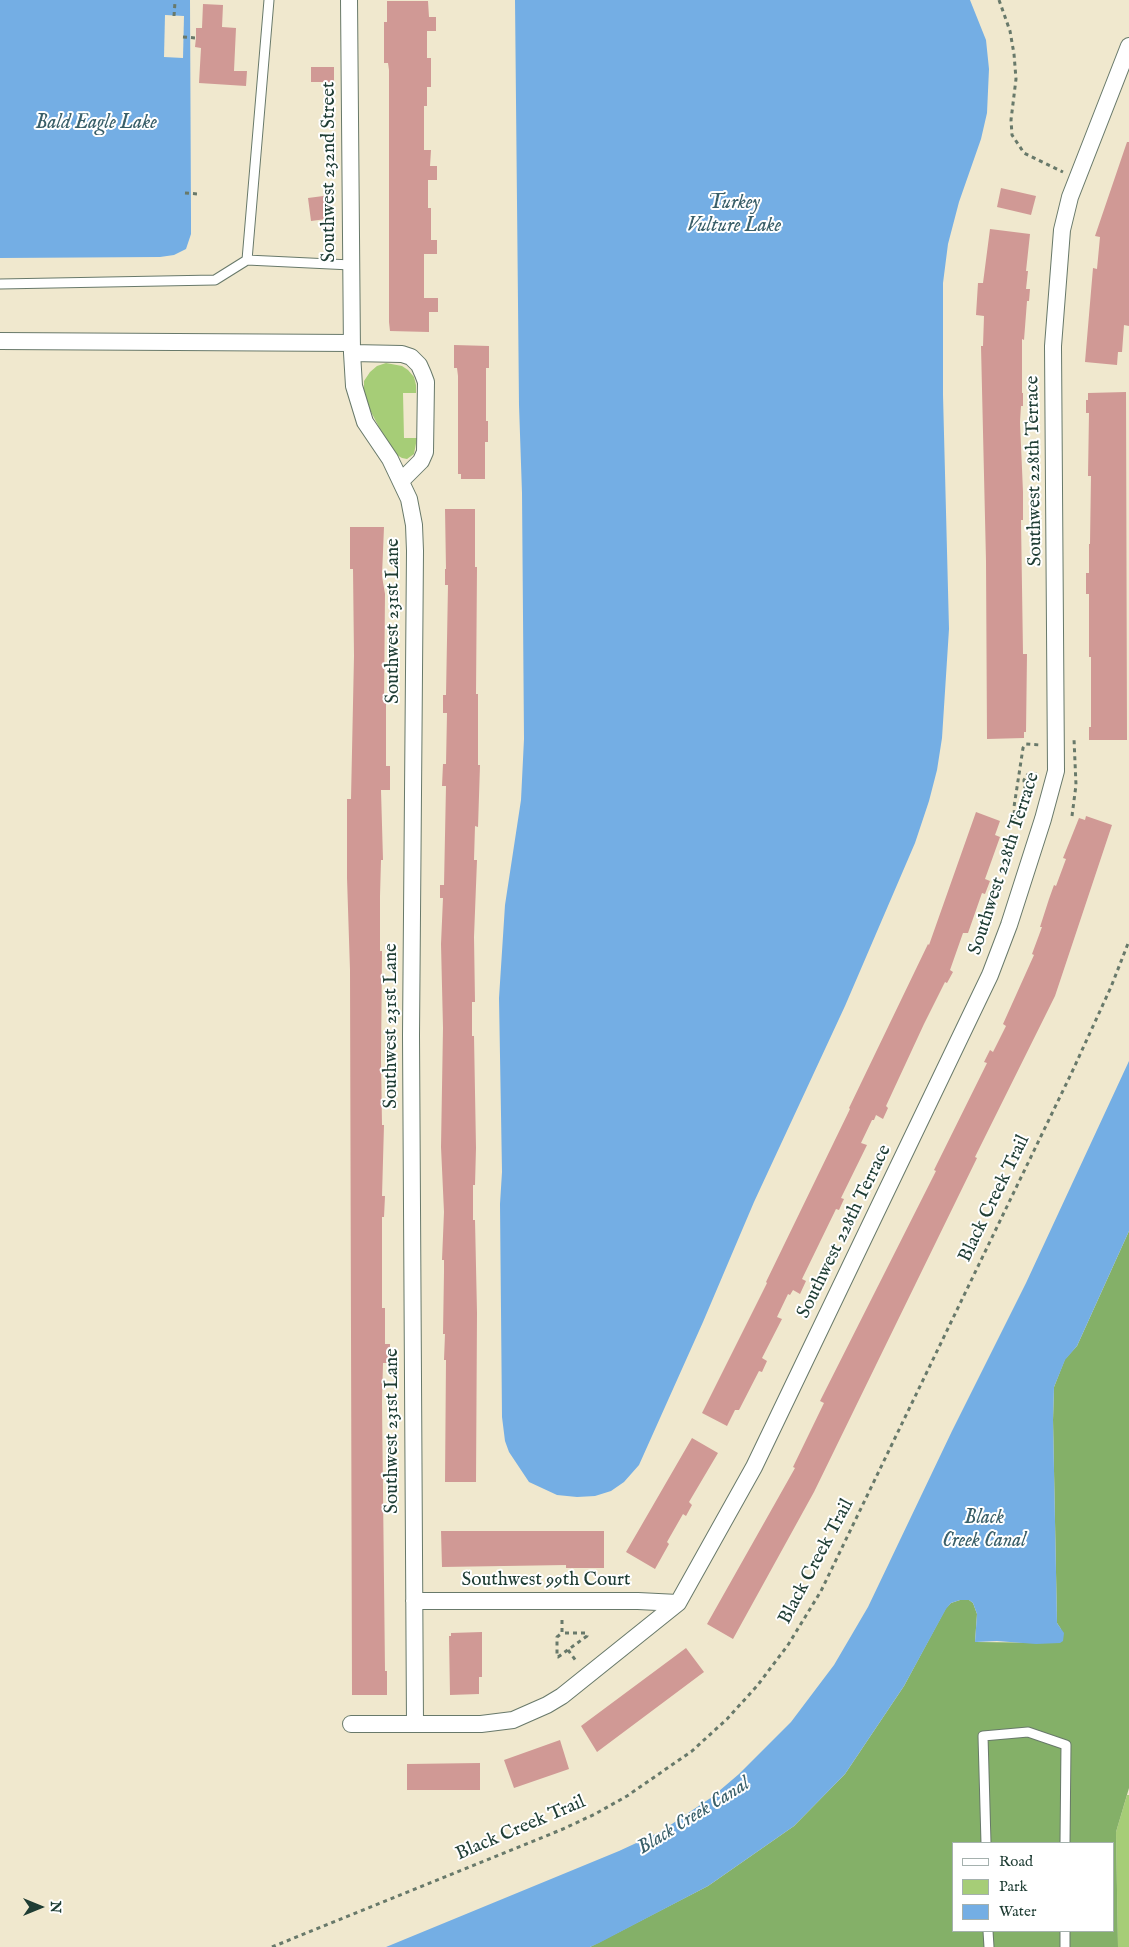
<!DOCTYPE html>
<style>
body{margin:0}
#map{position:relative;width:1129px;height:1947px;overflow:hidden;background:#f0e8ce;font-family:"IM FELL English",serif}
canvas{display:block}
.legend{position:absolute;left:952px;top:1842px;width:162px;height:90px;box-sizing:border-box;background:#fff;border:1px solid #a5b1ae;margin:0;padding:6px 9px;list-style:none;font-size:15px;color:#1f3d34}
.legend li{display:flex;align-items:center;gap:10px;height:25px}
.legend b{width:25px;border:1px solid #a5b1ae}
.north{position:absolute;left:15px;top:1882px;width:50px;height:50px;-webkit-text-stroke:4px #fff;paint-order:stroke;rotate:90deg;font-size:14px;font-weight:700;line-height:20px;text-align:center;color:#1f3d34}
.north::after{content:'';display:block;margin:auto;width:18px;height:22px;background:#1f3d34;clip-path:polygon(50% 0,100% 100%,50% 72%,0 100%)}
</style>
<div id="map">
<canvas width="1129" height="1947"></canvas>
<ul class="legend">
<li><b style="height:6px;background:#fff"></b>Road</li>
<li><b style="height:14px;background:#a6cd77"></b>Park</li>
<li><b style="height:14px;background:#74aee4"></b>Water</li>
</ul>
<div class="north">N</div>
</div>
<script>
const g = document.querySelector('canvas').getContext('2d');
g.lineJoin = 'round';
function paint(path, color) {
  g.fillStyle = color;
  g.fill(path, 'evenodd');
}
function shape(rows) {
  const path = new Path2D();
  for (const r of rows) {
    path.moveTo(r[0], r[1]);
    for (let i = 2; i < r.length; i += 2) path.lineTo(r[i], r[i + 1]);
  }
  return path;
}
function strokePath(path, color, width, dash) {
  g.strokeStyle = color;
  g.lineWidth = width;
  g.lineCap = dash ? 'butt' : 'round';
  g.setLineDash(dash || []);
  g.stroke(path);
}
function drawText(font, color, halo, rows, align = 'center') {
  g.font = font + ' "IM FELL English",serif';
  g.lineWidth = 4;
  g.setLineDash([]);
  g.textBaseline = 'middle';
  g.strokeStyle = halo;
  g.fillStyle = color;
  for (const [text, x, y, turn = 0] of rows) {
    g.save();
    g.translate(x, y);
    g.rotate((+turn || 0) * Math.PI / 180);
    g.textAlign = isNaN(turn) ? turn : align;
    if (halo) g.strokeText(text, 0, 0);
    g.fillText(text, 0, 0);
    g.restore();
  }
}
paint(shape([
 [386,363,402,366,408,370,414,377,416,385,416,393,403,393,404,438,417,438,414,454,407,459,402,458,397,455,380,429,370,410,364,392,364,381,370,372,377,366],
 [1127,1795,1129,1795,1129,1947,1118,1947,1116,1832]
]), '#a6cd77');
paint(shape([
 [1129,1231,1129,1788,1116,1832,1118,1947,590,1947,708,1886,794,1826,845,1774,904,1686,946,1608,951,1603,960,1600,969,1600,973,1603,977,1614,975,1642,1060,1643,1061,1629,1057,1623,1053,1420,1054,1387,1065,1359,1077,1346],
 [953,1843,1113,1843,1113,1931,953,1931]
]), '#84b068');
paint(shape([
 [0,0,190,0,191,219,191,234,186,249,174,255,160,257,0,258],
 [515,0,970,0,986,40,989,69,987,113,981,139,959,202,948,244,943,283,943,395,949,629,942,738,937,770,929,801,915,843,845,1006,754,1202,703,1322,639,1465,624,1482,611,1491,595,1496,577,1497,557,1495,529,1482,509,1452,505,1441,502,1417,500,1204,502,1172,499,998,505,905,521,800,524,739,522,493,519,405],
 [1129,1061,1129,1231,1077,1346,1065,1360,1054,1387,1053,1420,1057,1623,1064,1633,1063,1641,1060,1643,1036,1644,997,1641,975,1642,977,1614,973,1603,969,1600,960,1600,951,1603,946,1609,904,1686,845,1774,794,1826,708,1886,599,1943,590,1947,386,1947,619,1851,660,1832,712,1797,739,1774,791,1722,834,1665,868,1607,952,1431,1026,1283]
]), '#74aee4');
paint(shape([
 [165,15,184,16,183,58,164,57]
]), '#f0e8ce');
paint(shape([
 [387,1,428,1,429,17,436,17,436,31,427,31,427,58,431,58,431,87,427,87,427,106,424,106,424,150,431,150,430,166,437,166,437,180,428,180,428,208,431,208,431,240,437,240,437,254,424,254,424,298,438,298,438,312,429,312,429,332,390,331,389,322,389,70,388,63,384,63,384,22,387,22],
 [203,4,223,5,222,27,236,28,234,71,247,71,246,86,199,83,201,48,195,47,196,38,196,28,202,28],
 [311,67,334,67,334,82,311,82],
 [1127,142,1129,142,1129,326,1124,325,1122,352,1118,352,1117,365,1085,362,1093,268,1097,269,1100,237,1095,236],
 [1001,188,1036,196,1031,215,997,207],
 [331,195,334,218,311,221,308,198],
 [990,229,1030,234,1026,271,1028,271,1026,289,1030,289,1029,301,1027,301,1024,340,1022,339,1022,393,1023,393,1023,406,1021,406,1020,422,1023,492,1023,520,1021,520,1023,654,1027,654,1026,732,1024,732,1024,738,987,739,986,561,981,346,983,346,984,316,976,315,978,283,983,283],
 [454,345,489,346,489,368,486,368,486,421,488,421,488,442,485,442,485,479,461,479,461,474,458,474,458,376,457,368,454,368],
 [1126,392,1127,740,1089,740,1089,727,1091,727,1091,657,1089,657,1089,594,1086,594,1086,573,1089,573,1089,544,1090,544,1091,476,1088,476,1089,413,1086,413,1086,400,1088,400,1088,393],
 [445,509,475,509,475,567,477,567,476,694,478,694,478,765,480,765,478,827,475,826,474,860,477,860,474,937,475,1002,472,1002,472,1036,474,1036,476,1148,475,1185,473,1185,473,1220,475,1220,477,1313,476,1482,445,1482,446,1360,444,1360,445,1334,443,1334,444,1272,444,1260,442,1260,444,1212,441,1147,443,1028,441,944,443,898,440,898,440,885,444,885,446,786,442,786,443,764,446,764,447,713,443,713,443,695,446,695,448,585,445,585,445,569,446,569],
 [350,527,384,527,382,576,385,594,384,703,386,703,386,766,390,766,390,790,381,790,383,860,381,860,380,896,380,951,382,951,381,1060,382,1125,384,1125,382,1196,385,1196,384,1217,382,1217,382,1308,385,1308,385,1344,390,1344,390,1363,383,1363,382,1401,385,1671,387,1671,387,1695,352,1695,350,970,347,878,347,799,351,799,354,656,353,569,350,569],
 [976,812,1000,821,995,835,1000,837,985,879,990,881,985,894,982,893,968,933,963,933,950,970,953,972,947,983,945,982,924,1024,886,1106,888,1108,883,1119,876,1115,874,1120,872,1120,861,1143,867,1145,841,1198,844,1199,839,1210,836,1209,802,1279,806,1281,800,1294,793,1290,790,1295,788,1294,777,1317,782,1319,762,1358,767,1361,762,1372,759,1371,739,1410,735,1410,727,1426,702,1413,767,1283,766,1282,850,1109,849,1108,928,944,929,945],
 [1086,816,1112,825,1055,996,975,1157,977,1158,814,1492,733,1639,707,1624,795,1468,793,1467,824,1403,820,1401,936,1171,934,1170,987,1063,984,1062,990,1050,993,1052,1006,1026,1003,1024,1034,955,1032,954,1042,927,1040,927,1049,899,1054,885,1056,886,1066,859,1063,858,1079,818,1085,820],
 [692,1438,718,1453,689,1502,692,1505,686,1516,683,1514,667,1542,669,1544,655,1569,626,1552],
 [441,1531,604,1531,604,1568,566,1568,566,1565,442,1567],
 [482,1632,482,1677,479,1677,479,1694,450,1695,449,1636,451,1636,451,1633],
 [686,1648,704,1672,597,1752,581,1726],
 [560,1740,569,1769,514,1788,504,1760],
 [480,1763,480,1790,407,1790,407,1764]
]), '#d09995');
const lane = shape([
 [247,260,269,0],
 [0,284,215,280,247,260,351,265],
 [986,1843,983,1736,1028,1732,1066,1745,1065,1843],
 [988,1931,989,1947],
 [1065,1947,1065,1931]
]);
const street = shape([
 [349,0,352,353,354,386,365,422,390,459,409,499,414,525,415,551,411,1035,415,1724],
 [0,341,352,343],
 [352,353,402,354,411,357,419,365,423,374,426,382,425,452,421,461,401,481],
 [414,1601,638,1601,678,1603],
 [351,1724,481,1724,513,1720,522,1716,547,1705,562,1696,678,1603,754,1467,990,975,1009,925,1043,819,1056,771,1053,346,1062,230,1070,197,1129,46]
]);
strokePath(lane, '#68796a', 11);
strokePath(street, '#68796a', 18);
strokePath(shape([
 [999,0,1010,31,1014,54,1016,79,1011,120,1012,135,1024,153,1063,172],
 [174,16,175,2],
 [183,37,196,38],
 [185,193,198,194],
 [1033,794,1027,790,1024,786,1024,780,1027,775,1037,774],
 [1072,816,1076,785,1074,739],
 [1015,822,1014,807,1023,748,1026,744,1040,745],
 [562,1620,562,1633,586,1633,587,1636,558,1657,557,1656,557,1637,562,1633],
 [568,1650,576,1661],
 [272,1947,563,1829,595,1814,627,1796,692,1751,727,1719,757,1686,788,1645,821,1591,1072,1072,1111,987,1129,941]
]), '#68796a', 3, [4, 4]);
strokePath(lane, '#fff', 9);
strokePath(street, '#fff', 16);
drawText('19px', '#1f3d34', '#fff', [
 ["Southwest 232nd Street",330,172,-90],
 ["Southwest 228th Terrace",1035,471,-91],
 ["Southwest 231st Lane",394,621,-90],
 ["Southwest 228th Terrace",1005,864,-72],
 ["Southwest 231st Lane",392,1026,-90],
 ["Black Creek Trail",995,1199,-64],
 ["Southwest 228th Terrace",845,1232,-64],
 ["Southwest 231st Lane",393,1431,-90],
 ["Black Creek Trail",817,1562,-62],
 ["Southwest 99th Court",546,1581],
 ["Black Creek Trail",521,1829,-23]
]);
drawText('italic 20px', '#395f69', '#fff', [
 ["Bald Eagle Lake",96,124],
 ["Turkey",734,204],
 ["Vulture Lake",734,227],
 ["Black",984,1519],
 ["Creek Canal",984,1542],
 ["Black Creek Canal",694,1817,-32]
]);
</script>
